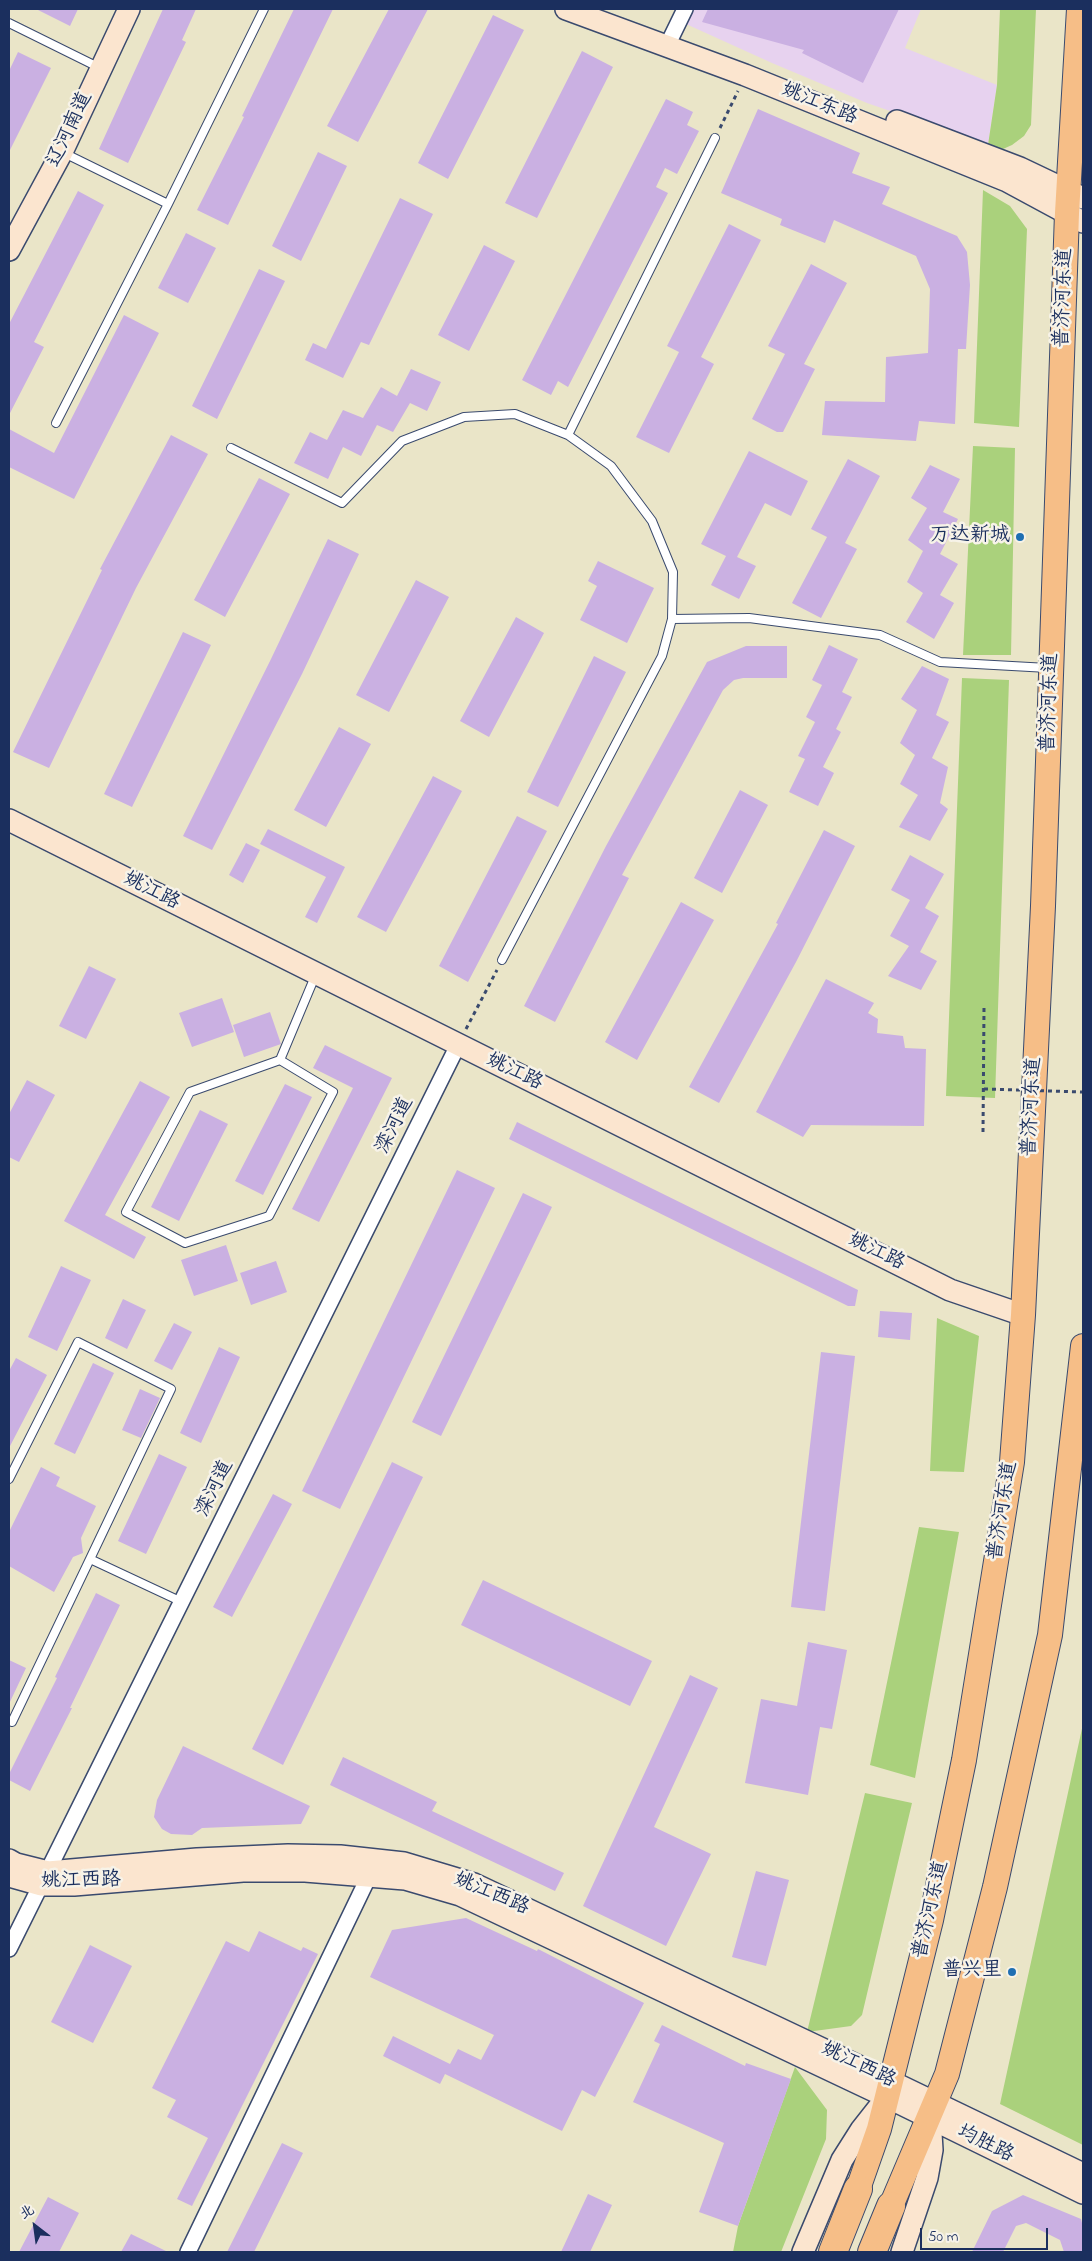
<!DOCTYPE html>
<meta charset="utf-8">
<style>
body{margin:0}
#map{position:relative;width:1092px;height:2261px;overflow:hidden;background:#eae5c8;font-family:"Indie Flower","LXGW WenKai TC",sans-serif}
canvas{display:block}
.frame{position:absolute;inset:0;border:10px solid #1b2f5e;pointer-events:none}
.north{position:absolute;left:10px;top:2201px;width:50px;height:50px;-webkit-text-stroke:4px #f7f3e8;paint-order:stroke;rotate:330deg;font-size:14px;font-weight:700;line-height:20px;text-align:center;color:#1b2f5e}
.north::after{content:'';display:block;margin:auto;width:18px;height:22px;background:#1b2f5e;clip-path:polygon(50% 0,100% 100%,50% 72%,0 100%)}
.scale{position:absolute;left:920px;top:2228px;width:128px;height:22px;box-sizing:border-box;border:2px solid #1b2f5e;border-top:0;padding-left:6px;font-size:15px;line-height:18px;white-space:nowrap;color:#1b2f5e;-webkit-text-stroke:4px #f7f3e8;paint-order:stroke}
</style>
<div id="map">
<canvas width="1092" height="2261"></canvas>
<div class="frame"></div>
<div class="north">北</div>
<div class="scale">50 m</div>
</div>
<script>
const g = document.querySelector('canvas').getContext('2d');
g.lineJoin = 'round';
function paint(path, color) {
  g.fillStyle = color;
  g.fill(path, 'evenodd');
}
function shape(rows) {
  const path = new Path2D();
  for (const r of rows) {
    path.moveTo(r[0], r[1]);
    for (let i = 2; i < r.length; i += 2) path.lineTo(r[i], r[i + 1]);
  }
  return path;
}
function strokePath(path, color, width, dash) {
  g.strokeStyle = color;
  g.lineWidth = width;
  g.lineCap = dash ? 'butt' : 'round';
  g.setLineDash(dash || []);
  g.stroke(path);
}
function drawText(font, color, halo, rows, align = 'center') {
  g.font = font + ' "Indie Flower","LXGW WenKai TC",sans-serif';
  g.lineWidth = 5;
  g.setLineDash([]);
  g.textBaseline = 'middle';
  g.strokeStyle = halo;
  g.fillStyle = color;
  for (const [text, x, y, turn = 0] of rows) {
    g.save();
    g.translate(x, y);
    g.rotate((+turn || 0) * Math.PI / 180);
    g.textAlign = isNaN(turn) ? turn : align;
    if (halo) g.strokeText(text, 0, 0);
    g.fillText(text, 0, 0);
    g.restore();
  }
}
paint(shape([
 [693,9,921,9,905,48,997,85,988,145,867,103,772,63,686,24]
]), '#e7d2ef');
paint(shape([
 [1000,9,1036,9,1031,125,1024,136,1012,145,1003,149,988,145,997,85],
 [983,190,1010,206,1027,229,1019,427,974,423],
 [973,446,1015,448,1011,655,963,655],
 [962,678,1009,680,995,1098,946,1096],
 [937,1318,979,1336,964,1472,930,1471],
 [919,1527,959,1532,915,1778,870,1765],
 [1083,1724,1083,2145,1000,2104],
 [865,1793,912,1803,862,2015,851,2026,807,2032],
 [795,2067,827,2110,826,2139,781,2252,733,2252,738,2226]
]), '#aad17c');
paint(shape([
 [36,9,78,9,70,26],
 [163,9,196,9,182,40,186,42,128,163,99,149],
 [294,9,333,9,228,225,197,210,244,117,242,116],
 [389,9,428,9,358,142,327,126],
 [708,9,899,9,863,83,802,53,804,50,702,22],
 [493,15,524,30,448,179,418,163],
 [582,51,613,67,537,218,505,203],
 [18,52,51,68,9,152,9,71],
 [666,99,693,112,687,125,699,131,677,174,665,168,656,187,668,193,568,387,558,381,551,395,522,380],
 [758,109,860,153,852,173,890,187,882,204,957,236,967,252,970,285,966,349,958,349,955,424,919,421,916,441,822,435,825,401,885,402,886,357,928,353,930,289,916,256,834,220,825,243,780,225,782,219,721,193],
 [318,152,347,166,301,261,272,246],
 [78,191,104,205,34,342,44,347,9,415,9,324],
 [400,198,433,214,369,345,361,342,343,378,305,360,313,343,326,349],
 [729,224,761,240,701,357,714,364,669,453,636,437,679,352,667,346],
 [186,233,216,248,188,303,158,288],
 [484,245,515,261,469,351,438,335],
 [811,264,847,283,804,364,815,369,783,432,777,432,752,419,785,354,768,346],
 [259,269,285,281,217,419,192,406],
 [124,315,159,333,74,499,9,467,9,429,54,453],
 [411,369,441,382,427,411,410,403,393,432,377,425,361,456,343,447,328,479,294,463,310,432,327,440,343,410,363,418,381,387,397,396],
 [171,435,208,454,136,588,49,768,13,752,102,570,100,569],
 [749,451,808,481,791,516,765,503,737,557,756,566,739,599,711,585,726,556,701,544],
 [848,459,880,476,845,543,857,549,821,618,792,603,827,537,811,529],
 [930,465,960,479,943,512,958,519,940,554,958,564,940,595,954,603,934,639,906,622,923,593,907,582,923,551,908,540,927,508,911,498],
 [259,478,290,494,225,617,194,600],
 [328,539,359,554,302,674,212,850,183,836,271,659],
 [598,561,654,588,627,643,580,620,597,586,588,581],
 [416,580,449,597,389,712,356,695],
 [516,617,544,633,489,737,460,721],
 [183,632,211,645,132,807,104,794],
 [829,645,858,659,842,692,852,697,836,729,841,732,823,767,834,773,818,806,789,792,805,759,798,756,815,722,806,717,822,685,812,680],
 [746,646,787,646,787,678,743,678,734,680,723,690,622,875,629,878,555,1022,524,1006,606,846,707,662],
 [594,656,626,672,558,807,527,792],
 [922,666,949,679,936,715,949,722,932,758,948,767,940,803,948,809,930,841,899,827,918,795,900,784,915,755,900,743,917,710,901,699],
 [339,727,371,744,326,827,294,810],
 [433,776,462,791,386,932,357,917],
 [740,790,768,805,722,893,694,878],
 [517,816,547,831,468,982,439,966],
 [268,829,345,867,317,923,305,917,326,877,260,844],
 [824,830,855,846,796,962,719,1103,689,1087,778,924,776,923],
 [246,843,260,850,243,883,229,875],
 [910,855,944,874,925,908,939,916,920,952,937,961,921,990,888,976,909,946,890,936,910,900,891,890],
 [681,902,714,920,637,1060,605,1042],
 [89,966,116,979,86,1039,59,1026],
 [826,979,874,1003,868,1013,878,1019,877,1033,903,1036,905,1048,926,1049,924,1126,811,1125,803,1137,756,1112],
 [222,998,234,1032,192,1047,179,1013],
 [270,1012,281,1044,244,1057,233,1025],
 [325,1045,392,1078,319,1222,292,1209,353,1088,313,1068],
 [27,1080,55,1095,19,1162,9,1157,9,1114],
 [140,1081,170,1097,105,1215,146,1237,134,1259,64,1221],
 [285,1084,312,1097,263,1195,235,1181],
 [200,1110,228,1124,179,1221,151,1207],
 [517,1122,858,1290,855,1306,848,1306,509,1139],
 [457,1170,495,1188,340,1509,302,1491],
 [523,1193,552,1207,441,1436,412,1422],
 [226,1245,238,1281,194,1296,181,1260],
 [276,1261,287,1292,251,1305,240,1273],
 [61,1266,91,1280,57,1351,28,1337],
 [123,1299,146,1310,127,1349,105,1338],
 [880,1311,912,1313,910,1340,878,1337],
 [174,1323,192,1332,172,1370,154,1361],
 [219,1347,240,1357,201,1443,180,1433],
 [821,1352,855,1356,825,1611,791,1607],
 [16,1358,47,1375,9,1448,9,1371],
 [93,1363,114,1373,75,1454,54,1444],
 [140,1389,160,1398,141,1438,122,1430],
 [159,1454,187,1467,146,1554,118,1541],
 [392,1462,423,1477,283,1765,252,1749],
 [41,1467,60,1477,56,1486,96,1506,81,1538,83,1553,73,1557,54,1592,9,1566,9,1532],
 [273,1494,292,1504,232,1617,213,1607],
 [483,1580,652,1661,630,1706,461,1625],
 [96,1593,120,1605,70,1708,72,1708,30,1791,9,1780,9,1774,57,1678,55,1677],
 [808,1642,847,1650,832,1729,820,1727,808,1795,745,1783,761,1699,797,1706],
 [9,1660,26,1668,9,1704],
 [690,1675,718,1688,654,1827,711,1854,666,1946,583,1906],
 [183,1746,310,1806,301,1824,202,1828,192,1835,171,1834,162,1829,154,1817,157,1800],
 [343,1757,437,1802,432,1811,564,1873,555,1891,330,1785],
 [756,1871,789,1880,766,1966,732,1957],
 [466,1918,537,1951,538,1949,644,2003,595,2097,582,2090,562,2131,445,2074,440,2084,383,2056,393,2036,450,2064,458,2049,481,2060,494,2035,370,1977,392,1930],
 [259,1931,301,1951,303,1947,318,1954,192,2206,177,2199,208,2138,167,2117,176,2100,152,2088,226,1941,249,1952],
 [90,1945,132,1966,93,2043,51,2022],
 [662,2025,745,2066,746,2063,791,2079,738,2226,699,2212,724,2143,633,2102,660,2044,654,2041],
 [282,2143,303,2153,254,2252,227,2252],
 [588,2194,612,2205,590,2252,561,2252],
 [1023,2195,1081,2219,1083,2227,1083,2252,1064,2252,1060,2240,1026,2223,1016,2226,1003,2252,972,2252,992,2211],
 [48,2197,79,2213,59,2252,19,2252],
 [131,2234,168,2252,121,2252]
]), '#cab0e2');
const lane = shape([
 [9,23,100,68],
 [64,153,168,204],
 [56,423,168,204,264,9],
 [568,435,715,138],
 [231,448,342,503,402,441,464,417,515,414,568,435,611,466,652,521,673,572,672,619,662,656,502,960],
 [672,619,749,618,880,635,940,662,1048,668],
 [280,1060,333,1092,269,1216,185,1243,126,1212,190,1092,280,1060,316,974],
 [9,1479,78,1342,171,1389,90,1559],
 [9,1721,12,1722,90,1559,182,1602]
]);
const street = shape([
 [667,46,685,9],
 [9,1949,458,1045],
 [188,2252,369,1876]
]);
const secondary = shape([
 [566,9,745,75,1007,181,1083,222],
 [897,121,1020,168,1083,198],
 [9,250,62,152,129,9],
 [9,820,950,1290,1023,1315],
 [9,1860,16,1864,48,1872,197,1859,288,1855,340,1856,404,1863,474,1884,890,2081,1083,2174],
 [9,1876,41,1885,74,1885,243,1871,305,1871,405,1879,460,1895,887,2097,1083,2193],
 [803,2252,842,2160,861,2130,887,2097],
 [902,2252,927,2178,932,2150,930,2117]
]);
const primary = shape([
 [858,2189,879,2129,931,1920,964,1760,1012,1462,1023,1315,1043,906,1067,213,1079,9],
 [891,2206,947,2074,995,1887,1050,1635,1083,1346]
]);
const highway = shape([
 [833,2252,858,2189],
 [872,2252,891,2206]
]);
strokePath(lane, '#3a4a6e', 10);
strokePath(street, '#3a4a6e', 18);
strokePath(secondary, '#3a4a6e', 24);
strokePath(primary, '#3a4a6e', 26);
strokePath(highway, '#3a4a6e', 30);
strokePath(shape([
 [720,128,738,91],
 [466,1029,497,970],
 [983,1132,984,1008]
]), '#3a4a6e', 3, [4, 4]);
strokePath(lane, '#fff', 8);
strokePath(street, '#fff', 15);
strokePath(secondary, '#fbe5cf', 21);
strokePath(primary, '#f6be87', 24);
strokePath(highway, '#f6be87', 28);
strokePath(shape([
 [984,1089,1083,1092]
]), '#3a4a6e', 3, [4, 4]);
for (const [x, y, r, color] of [
 [1020,537,5,"#1f6fb2"],
 [1012,1972,5,"#1f6fb2"]
]) {
  const dot = new Path2D();
  dot.arc(x, y, r, 0, 2 * Math.PI);
  g.fillStyle = color;
  g.fill(dot);
  strokePath(dot, '#f7f3e8', 2);
}
drawText('20px', '#1b2f5e', '#f7f3e8', [
 ["姚江东路",819,105,22],
 ["辽河南道",71,130,-65],
 ["普济河东道",1065,298,-88],
 ["普济河东道",1051,703,-88],
 ["姚江路",151,892,27],
 ["姚江路",514,1073,26],
 ["普济河东道",1033,1107,-87],
 ["滦河道",396,1126,-64],
 ["姚江路",876,1253,26],
 ["滦河道",216,1489,-64],
 ["普济河东道",1004,1511,-81],
 ["姚江西路",81,1882,-1],
 ["姚江西路",491,1895,23],
 ["普济河东道",932,1910,-77],
 ["姚江西路",858,2066,26],
 ["均胜路",985,2145,26]
]);
drawText('20px', '#1b2f5e', '#f7f3e8', [
 ["万达新城",1010,537],
 ["普兴里",1002,1972]
], 'right');
</script>
